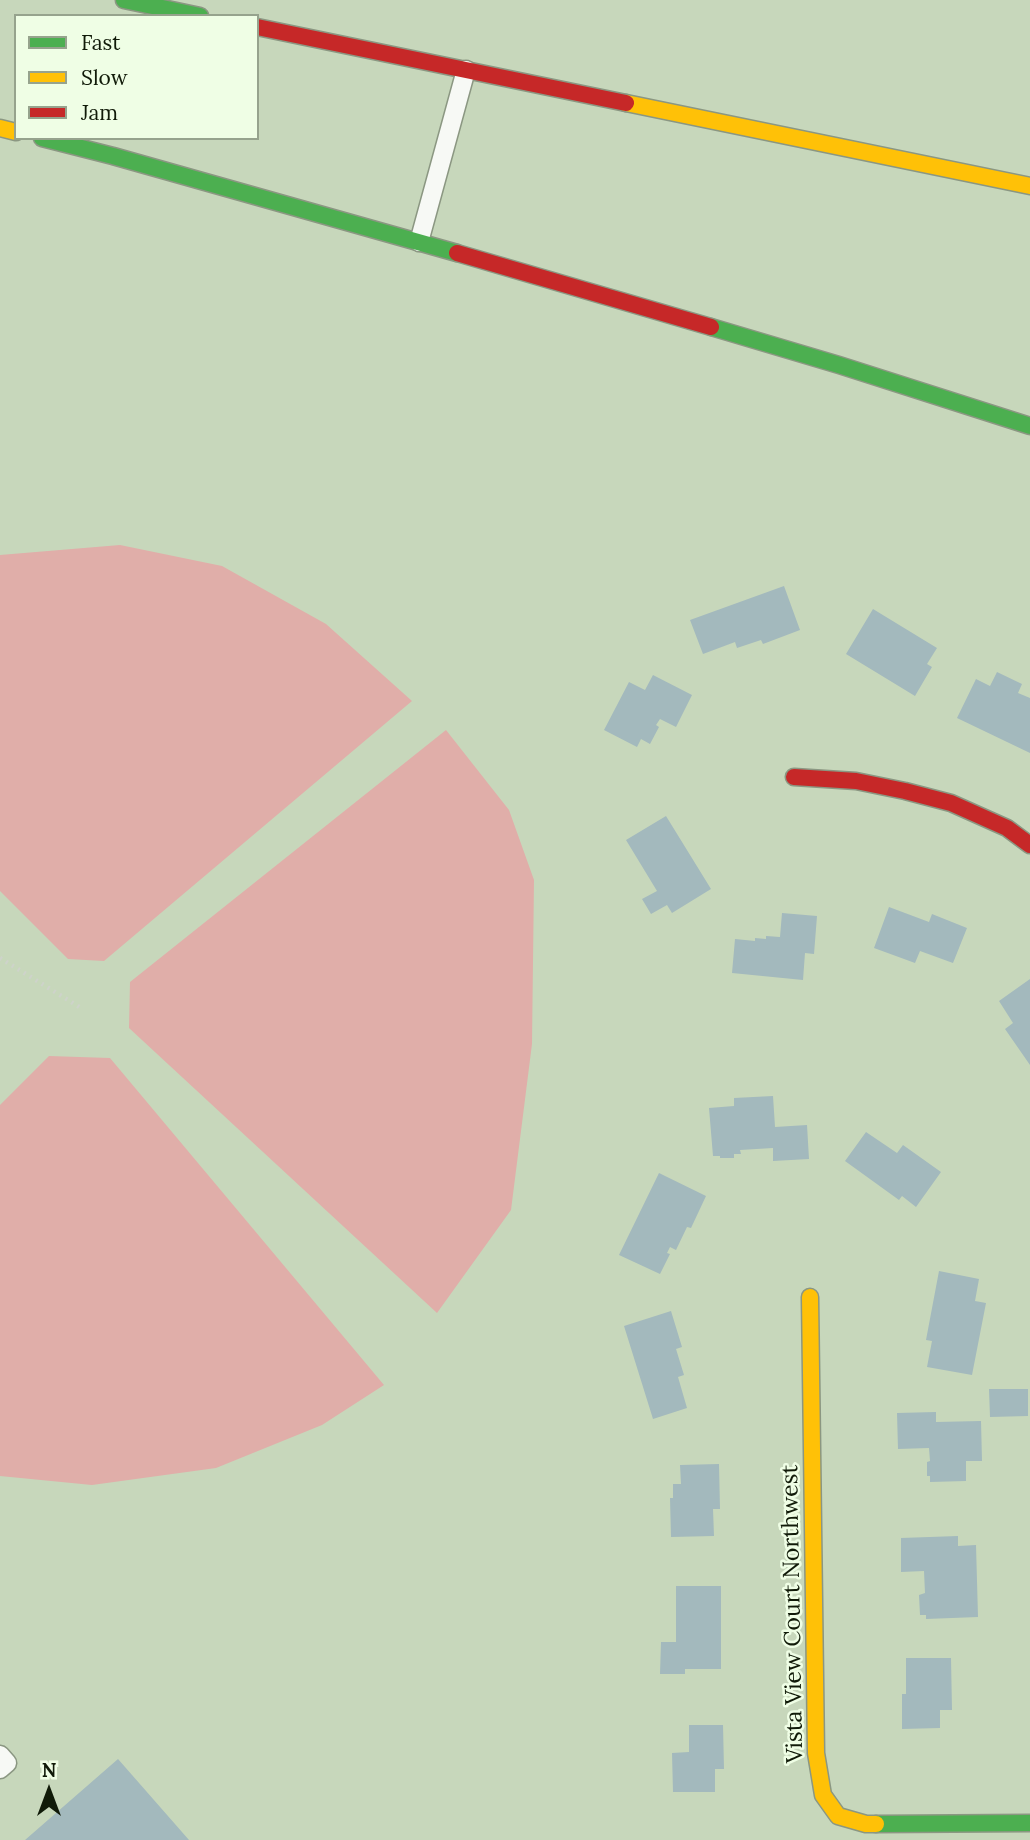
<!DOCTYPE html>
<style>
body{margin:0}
#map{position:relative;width:1030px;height:1840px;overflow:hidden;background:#c7d7bb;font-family:Lora,serif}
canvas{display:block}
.legend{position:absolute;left:14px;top:14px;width:245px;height:126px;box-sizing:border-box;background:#effee5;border:2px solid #96a38d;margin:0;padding:9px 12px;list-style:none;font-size:21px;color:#101a08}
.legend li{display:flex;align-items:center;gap:14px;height:35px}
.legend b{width:35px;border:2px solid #96a38d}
.north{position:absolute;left:14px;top:1756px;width:70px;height:70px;-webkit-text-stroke:5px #effee5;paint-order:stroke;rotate:0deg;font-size:19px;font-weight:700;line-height:28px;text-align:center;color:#101a08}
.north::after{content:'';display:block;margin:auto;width:24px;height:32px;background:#101a08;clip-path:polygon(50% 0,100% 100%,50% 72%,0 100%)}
</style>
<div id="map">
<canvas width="1030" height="1840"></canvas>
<ul class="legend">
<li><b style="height:9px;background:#4caf50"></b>Fast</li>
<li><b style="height:9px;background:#ffc107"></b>Slow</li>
<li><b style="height:9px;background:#c62828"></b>Jam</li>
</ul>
<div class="north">N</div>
</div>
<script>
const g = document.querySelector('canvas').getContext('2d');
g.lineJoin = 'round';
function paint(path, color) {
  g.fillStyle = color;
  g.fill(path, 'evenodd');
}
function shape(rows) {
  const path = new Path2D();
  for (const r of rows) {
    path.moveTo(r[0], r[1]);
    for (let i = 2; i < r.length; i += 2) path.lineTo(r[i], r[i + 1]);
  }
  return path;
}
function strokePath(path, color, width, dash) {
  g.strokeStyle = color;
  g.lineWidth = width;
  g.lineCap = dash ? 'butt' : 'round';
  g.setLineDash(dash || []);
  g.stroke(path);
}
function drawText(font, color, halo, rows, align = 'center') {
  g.font = font + ' Lora,serif';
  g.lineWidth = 5;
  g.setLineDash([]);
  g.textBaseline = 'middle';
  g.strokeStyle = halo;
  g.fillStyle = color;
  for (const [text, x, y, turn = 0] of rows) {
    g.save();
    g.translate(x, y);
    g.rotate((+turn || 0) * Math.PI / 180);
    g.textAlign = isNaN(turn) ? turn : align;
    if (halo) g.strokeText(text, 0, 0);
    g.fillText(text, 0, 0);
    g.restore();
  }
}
paint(shape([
 [120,545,222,566,326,624,412,701,104,961,68,959,0,891,0,555],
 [446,730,509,810,534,880,532,1044,511,1210,437,1313,129,1028,130,982],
 [49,1056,110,1058,384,1385,322,1425,216,1468,92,1485,0,1476,0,1105]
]), '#e0aea9');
paint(shape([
 [784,586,800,630,763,644,761,640,737,648,735,642,703,654,690,620],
 [873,609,937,648,927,664,932,667,915,696,846,654],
 [997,672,1022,684,1018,693,1030,698,1030,753,957,718,976,679,990,686],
 [653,675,692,695,676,727,660,719,656,725,659,727,650,744,641,739,637,747,604,730,629,682,645,690],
 [666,816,711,889,672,913,667,905,651,914,642,899,657,891,626,840],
 [889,907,929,922,932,914,967,928,953,963,920,951,915,963,874,948],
 [782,913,817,916,814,954,805,953,803,980,732,973,735,939,755,941,755,938,766,939,766,936,780,937],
 [1030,979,1030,1065,1005,1029,1013,1023,999,1001],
 [773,1096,775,1127,807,1125,809,1159,773,1161,773,1148,740,1150,741,1154,734,1154,734,1158,720,1158,720,1156,713,1156,709,1108,734,1106,734,1098],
 [866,1132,897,1153,903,1145,941,1172,916,1207,902,1196,899,1200,845,1161],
 [659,1173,706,1196,691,1228,687,1227,676,1250,670,1247,667,1253,670,1254,660,1274,619,1255],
 [939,1271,979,1279,975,1301,986,1303,972,1375,927,1367,932,1341,926,1340],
 [671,1311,682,1347,676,1349,684,1375,678,1377,687,1408,653,1419,624,1326],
 [989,1389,1028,1389,1028,1416,990,1417],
 [936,1412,936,1422,981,1421,982,1461,966,1461,966,1481,930,1482,930,1476,927,1476,927,1462,930,1461,929,1448,898,1449,897,1413],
 [719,1464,720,1509,713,1509,714,1536,671,1537,670,1498,673,1498,673,1484,681,1484,680,1465],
 [958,1536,958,1546,976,1545,978,1617,926,1619,926,1615,920,1615,919,1595,925,1593,924,1571,901,1572,901,1538],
 [676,1586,721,1586,721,1669,685,1669,685,1674,660,1674,661,1642,676,1642],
 [906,1658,951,1658,952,1710,940,1710,940,1728,902,1729,902,1694,906,1694],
 [689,1725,723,1725,724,1769,715,1769,715,1792,673,1792,672,1753,689,1752],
 [118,1759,189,1840,25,1840]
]), '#a3b9bd');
const lane = shape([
 [419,242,466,70],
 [0,1755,7,1763,0,1769]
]);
const fast = shape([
 [124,0,200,16],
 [42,138,113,156,457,253],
 [711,327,839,365,1030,426],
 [876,1824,1030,1823]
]);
const slow = shape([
 [626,103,1030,186],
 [0,128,16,132],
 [810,1297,816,1753,823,1795,838,1816,866,1824,876,1824]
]);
const jam = shape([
 [257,27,626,103],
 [457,253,711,327],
 [794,777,856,781,905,791,951,803,1007,828,1030,845]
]);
strokePath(lane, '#8b9782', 21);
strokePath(fast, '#8b9782', 19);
strokePath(slow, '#8b9782', 19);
strokePath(jam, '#8b9782', 19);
strokePath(shape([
 [0,958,81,1008]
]), '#ced3ca', 4.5, [2, 5]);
strokePath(lane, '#f7f9f5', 18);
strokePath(fast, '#4caf50', 16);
strokePath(slow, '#ffc107', 16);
strokePath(jam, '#c62828', 16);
drawText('23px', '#101a08', '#effee5', [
 ["Vista View Court Northwest",793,1614,-91]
]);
</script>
